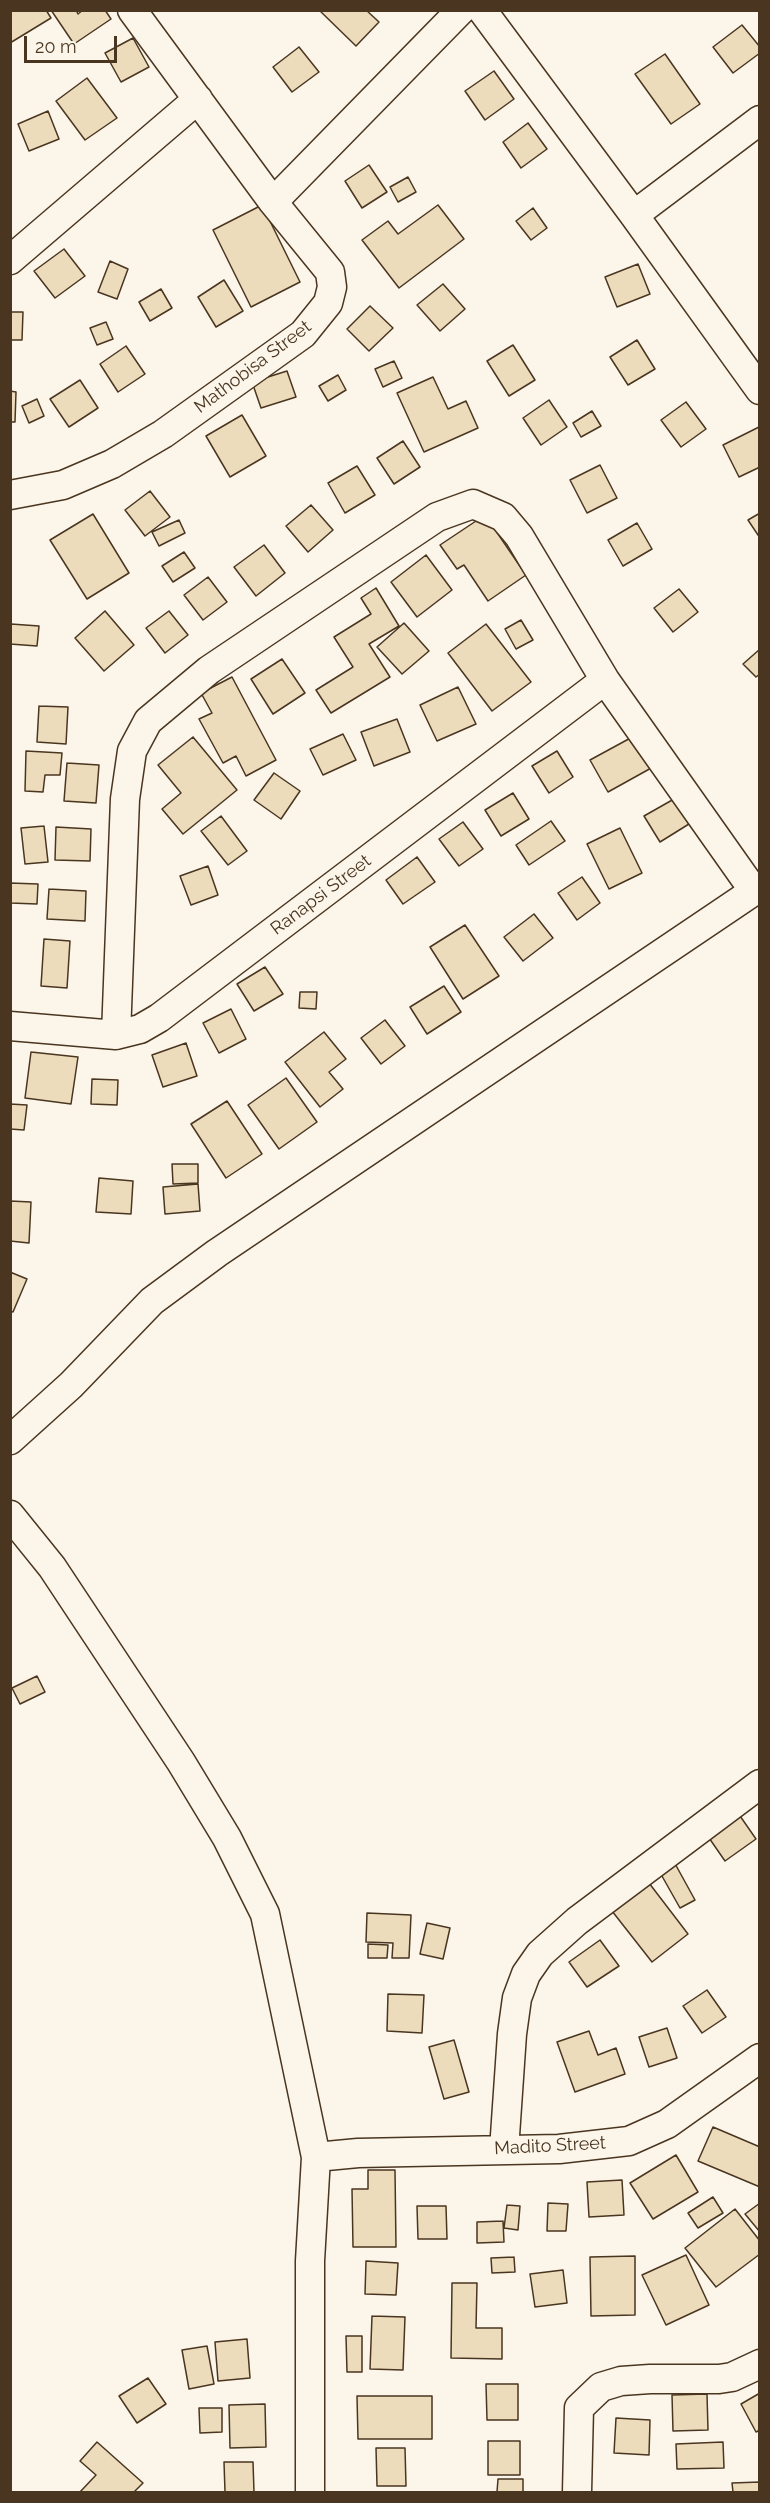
<!DOCTYPE html>
<style>
body{margin:0}
#map{position:relative;width:770px;height:2503px;overflow:hidden;background:#fbf6e9;font-family:Raleway,sans-serif}
canvas{display:block}
.frame{position:absolute;inset:0;border:12px solid #4a3520;pointer-events:none}
.scale{position:absolute;left:24px;top:36px;width:93px;height:27px;box-sizing:border-box;border:3px solid #4a3520;border-top:0;padding-left:8px;font-size:18px;line-height:21px;white-space:nowrap;color:#4a3520;-webkit-text-stroke:4px #fbf6e9;paint-order:stroke}
</style>
<div id="map">
<canvas width="770" height="2503"></canvas>
<div class="frame"></div>
<div class="scale">20 m</div>
</div>
<script>
const g = document.querySelector('canvas').getContext('2d');
g.lineJoin = 'round';
function paint(path, color) {
  g.fillStyle = color;
  g.fill(path, 'evenodd');
}
function shape(rows) {
  const path = new Path2D();
  for (const r of rows) {
    path.moveTo(r[0], r[1]);
    for (let i = 2; i < r.length; i += 2) path.lineTo(r[i], r[i + 1]);
  }
  return path;
}
function strokePath(path, color, width, dash) {
  g.strokeStyle = color;
  g.lineWidth = width;
  g.lineCap = dash ? 'butt' : 'round';
  g.setLineDash(dash || []);
  g.stroke(path);
}
function drawText(font, color, halo, rows, align = 'center') {
  g.font = font + ' Raleway,sans-serif';
  g.lineWidth = 4.5;
  g.setLineDash([]);
  g.textBaseline = 'middle';
  g.strokeStyle = halo;
  g.fillStyle = color;
  for (const [text, x, y, turn = 0] of rows) {
    g.save();
    g.translate(x, y);
    g.rotate((+turn || 0) * Math.PI / 180);
    g.textAlign = isNaN(turn) ? turn : align;
    if (halo) g.strokeText(text, 0, 0);
    g.fillText(text, 0, 0);
    g.restore();
  }
}
const building = shape([
 [10,10,46,10,51,18,10,43,10,10],
 [51,10,76,10,78,14,83,10,105,10,111,19,74,44,51,10],
 [319,10,366,10,379,22,356,46,319,10],
 [742,25,760,47,760,53,733,73,713,47,742,25],
 [133,38,149,67,121,82,105,53,133,38],
 [299,47,319,72,292,92,273,67,299,47],
 [665,54,700,104,671,124,635,74,665,54],
 [494,71,514,99,485,120,465,91,494,71],
 [87,78,117,118,85,140,56,101,87,78],
 [48,111,59,139,29,151,18,124,48,111],
 [528,123,547,149,521,168,503,142,528,123],
 [369,165,387,192,362,208,345,181,369,165],
 [408,177,416,192,398,202,390,187,408,177],
 [262,205,300,282,251,307,213,230,262,205],
 [438,205,464,239,399,288,362,240,388,221,398,234,438,205],
 [533,208,547,228,531,240,516,221,533,208],
 [64,249,85,276,55,298,34,271,64,249],
 [110,261,128,269,117,299,98,292,110,261],
 [638,264,650,294,617,307,605,277,638,264],
 [224,280,243,311,216,327,198,297,224,280],
 [443,284,465,309,440,331,417,305,443,284],
 [161,289,172,308,150,321,139,302,161,289],
 [370,306,393,328,369,351,347,329,370,306],
 [10,312,23,312,22,340,10,340,10,312],
 [106,322,113,339,97,345,90,328,106,322],
 [637,340,655,369,628,385,610,357,637,340],
 [513,345,535,380,509,396,487,361,513,345],
 [126,346,145,374,118,392,100,364,126,346],
 [394,361,402,378,383,387,375,369,394,361],
 [287,371,296,397,261,408,252,382,287,371],
 [338,375,346,390,328,401,319,386,338,375],
 [433,377,448,409,466,401,478,428,424,452,397,393,433,377],
 [80,380,98,408,69,427,50,399,80,380],
 [10,391,16,392,15,422,10,422,10,391],
 [37,399,44,416,29,423,22,406,37,399],
 [549,400,567,427,541,445,523,418,549,400],
 [686,402,706,429,681,447,661,420,686,402],
 [592,411,601,426,581,437,573,423,592,411],
 [242,415,266,456,230,477,206,436,242,415],
 [759,427,760,467,739,477,723,445,759,427],
 [403,441,420,467,394,484,377,458,403,441],
 [600,465,617,498,587,513,570,480,600,465],
 [357,466,375,495,345,513,328,483,357,466],
 [150,491,170,517,145,536,125,510,150,491],
 [311,505,333,530,308,552,286,526,311,505],
 [760,513,760,538,748,520,760,513],
 [93,514,129,573,87,599,50,540,93,514],
 [485,515,526,575,488,601,464,565,457,569,440,545,485,515],
 [179,520,185,533,159,546,152,532,179,520],
 [637,523,652,549,623,566,608,540,637,523],
 [264,545,285,573,256,596,234,567,264,545],
 [184,552,195,568,173,582,162,566,184,552],
 [426,555,452,590,417,617,391,582,426,555],
 [208,577,227,602,203,620,184,595,208,577],
 [376,588,399,626,369,644,390,677,331,713,316,690,353,667,334,637,371,614,361,598,376,588],
 [679,589,698,612,673,632,654,608,679,589],
 [105,611,134,645,104,671,75,638,105,611],
 [169,611,188,635,165,653,146,628,169,611],
 [521,620,533,640,516,649,505,629,521,620],
 [404,623,429,651,402,674,377,647,404,623],
 [11,624,39,626,37,646,10,644,11,624],
 [486,624,531,682,492,711,448,653,486,624],
 [760,649,760,674,756,677,743,664,760,649],
 [282,659,305,693,273,714,251,679,282,659],
 [232,677,276,760,246,776,236,756,223,763,199,719,212,713,201,693,232,677],
 [458,687,476,724,437,741,420,705,458,687],
 [39,706,68,707,66,744,37,742,39,706],
 [397,719,410,752,374,766,361,732,397,719],
 [343,734,356,760,323,775,310,749,343,734],
 [636,735,653,767,608,792,590,760,636,735],
 [193,737,237,790,183,834,162,809,181,793,158,765,193,737],
 [26,751,62,753,60,775,45,775,43,792,25,791,26,751],
 [557,751,573,777,549,793,532,766,557,751],
 [67,763,99,765,96,803,64,801,67,763],
 [274,773,300,791,281,819,254,800,274,773],
 [513,793,529,819,501,836,485,810,513,793],
 [674,799,689,824,660,842,644,816,674,799],
 [221,816,247,851,228,865,201,831,221,816],
 [551,821,565,841,529,865,516,845,551,821],
 [463,822,483,849,459,866,439,839,463,822],
 [44,826,48,862,25,864,21,828,44,826],
 [56,827,91,829,90,861,55,860,56,827],
 [620,828,642,873,609,889,587,844,620,828],
 [417,857,435,882,403,904,386,880,417,857],
 [208,866,218,895,191,905,180,876,208,866],
 [582,877,600,903,577,920,558,893,582,877],
 [10,883,38,884,37,904,10,903,10,883],
 [49,889,86,891,85,921,47,919,49,889],
 [534,914,553,938,523,961,504,937,534,914],
 [465,925,499,976,463,999,430,947,465,925],
 [44,939,70,941,67,988,41,986,44,939],
 [265,967,283,994,254,1011,237,984,265,967],
 [444,986,461,1012,427,1034,410,1007,444,986],
 [300,992,317,992,316,1009,299,1008,300,992],
 [231,1009,246,1039,219,1053,203,1023,231,1009],
 [385,1020,405,1046,381,1064,361,1038,385,1020],
 [324,1032,346,1059,329,1072,343,1089,320,1107,285,1062,324,1032],
 [186,1043,197,1076,163,1087,152,1055,186,1043],
 [31,1052,78,1057,71,1104,25,1098,31,1052],
 [286,1078,317,1122,279,1149,248,1105,286,1078],
 [92,1079,118,1080,117,1105,91,1104,92,1079],
 [227,1101,262,1154,226,1178,191,1124,227,1101],
 [10,1104,27,1105,24,1130,10,1129,10,1104],
 [172,1164,198,1164,198,1183,173,1184,172,1164],
 [99,1178,133,1181,131,1214,96,1212,99,1178],
 [198,1184,200,1211,165,1214,163,1187,198,1184],
 [10,1201,31,1202,29,1243,10,1241,10,1201],
 [10,1272,27,1279,13,1312,10,1311,10,1272],
 [37,1676,45,1692,20,1704,12,1688,37,1676],
 [738,1813,756,1839,725,1861,707,1835,738,1813],
 [673,1860,695,1900,680,1908,658,1869,673,1860],
 [649,1883,688,1934,652,1962,612,1911,649,1883],
 [367,1913,411,1915,409,1958,392,1958,393,1943,366,1942,367,1913],
 [427,1923,450,1928,443,1959,420,1954,427,1923],
 [600,1940,619,1966,587,1987,569,1962,600,1940],
 [368,1944,388,1945,387,1958,368,1958,368,1944],
 [707,1990,726,2017,702,2033,683,2006,707,1990],
 [388,1994,424,1995,422,2033,387,2031,388,1994],
 [667,2028,677,2058,649,2067,639,2037,667,2028],
 [589,2031,598,2055,616,2048,625,2074,575,2092,557,2042,589,2031],
 [454,2040,469,2092,444,2099,429,2047,454,2040],
 [713,2127,760,2147,760,2187,698,2161,713,2127],
 [676,2155,698,2192,653,2219,630,2183,676,2155],
 [368,2170,395,2170,396,2247,353,2247,352,2189,368,2189,368,2170],
 [622,2180,624,2215,589,2217,587,2182,622,2180],
 [713,2197,723,2213,698,2228,688,2213,713,2197],
 [548,2203,568,2204,566,2231,547,2231,548,2203],
 [760,2203,760,2232,745,2214,760,2203],
 [507,2205,520,2206,518,2230,504,2228,507,2205],
 [417,2206,446,2206,447,2239,418,2239,417,2206],
 [735,2209,760,2241,760,2254,716,2287,685,2248,735,2209],
 [503,2221,504,2242,477,2243,477,2222,503,2221],
 [686,2255,709,2305,666,2325,642,2275,686,2255],
 [635,2256,635,2315,591,2316,590,2257,635,2256],
 [514,2257,515,2272,492,2273,491,2258,514,2257],
 [366,2261,398,2263,396,2295,365,2294,366,2261],
 [563,2270,567,2303,535,2307,530,2274,563,2270],
 [452,2283,477,2283,476,2328,502,2328,502,2359,451,2358,452,2283],
 [372,2316,405,2317,403,2370,370,2369,372,2316],
 [346,2336,362,2336,362,2372,347,2372,346,2336],
 [247,2339,250,2378,218,2381,215,2342,247,2339],
 [207,2346,214,2384,189,2389,182,2350,207,2346],
 [148,2378,166,2404,137,2423,119,2396,148,2378],
 [486,2384,518,2384,518,2420,487,2420,486,2384],
 [760,2393,760,2430,756,2432,741,2404,760,2393],
 [707,2394,708,2430,673,2431,672,2395,707,2394],
 [357,2396,432,2396,432,2439,358,2439,357,2396],
 [265,2404,266,2447,230,2448,229,2405,265,2404],
 [199,2408,222,2408,222,2432,200,2433,199,2408],
 [616,2418,650,2420,649,2455,614,2453,616,2418],
 [488,2441,520,2441,520,2475,488,2475,488,2441],
 [97,2442,143,2483,134,2492,80,2492,96,2475,80,2461,97,2442],
 [723,2442,724,2468,677,2469,676,2444,723,2442],
 [376,2448,405,2448,406,2486,377,2486,376,2448],
 [224,2462,253,2462,254,2492,225,2492,224,2462],
 [498,2479,523,2479,523,2492,497,2492,498,2479],
 [760,2482,760,2492,733,2492,732,2483,760,2482]
]);
paint(building, '#ecdcbc');
strokePath(building, '#4a3520', 1.5);
const street = shape([
 [482,10,634,215,760,390],
 [273,202,461,10],
 [634,215,760,120],
 [10,260,198,99],
 [10,495,63,485,112,464,163,434,303,334,328,303,332,287,330,272,273,202,132,10],
 [10,1026,116,1035,140,1029,159,1018,605,680],
 [116,1035,125,799,132,751,148,721,209,670,437,517,473,504,503,517,519,536,605,680,754,891],
 [10,1440,71,1385,152,1301,217,1253,760,887],
 [10,1515,52,1567,181,1762,227,1838,265,1914,316,2157,310,2261,310,2492],
 [504,2150,512,2034,517,1998,526,1974,540,1954,577,1921,760,1784],
 [316,2157,358,2153,559,2149,629,2141,667,2124,760,2058],
 [577,2492,579,2408,601,2387,621,2381,650,2379,719,2379,732,2377,760,2364]
]);
strokePath(street, '#4a3520', 31);
strokePath(street, '#fbf6e9', 28);
drawText('18px', '#4a3520', '#fbf6e9', [
 ["Mathobisa Street",253,367,-37],
 ["Ranapsi Street",321,895,-37],
 ["Madito Street",550,2146,-3]
]);
</script>
